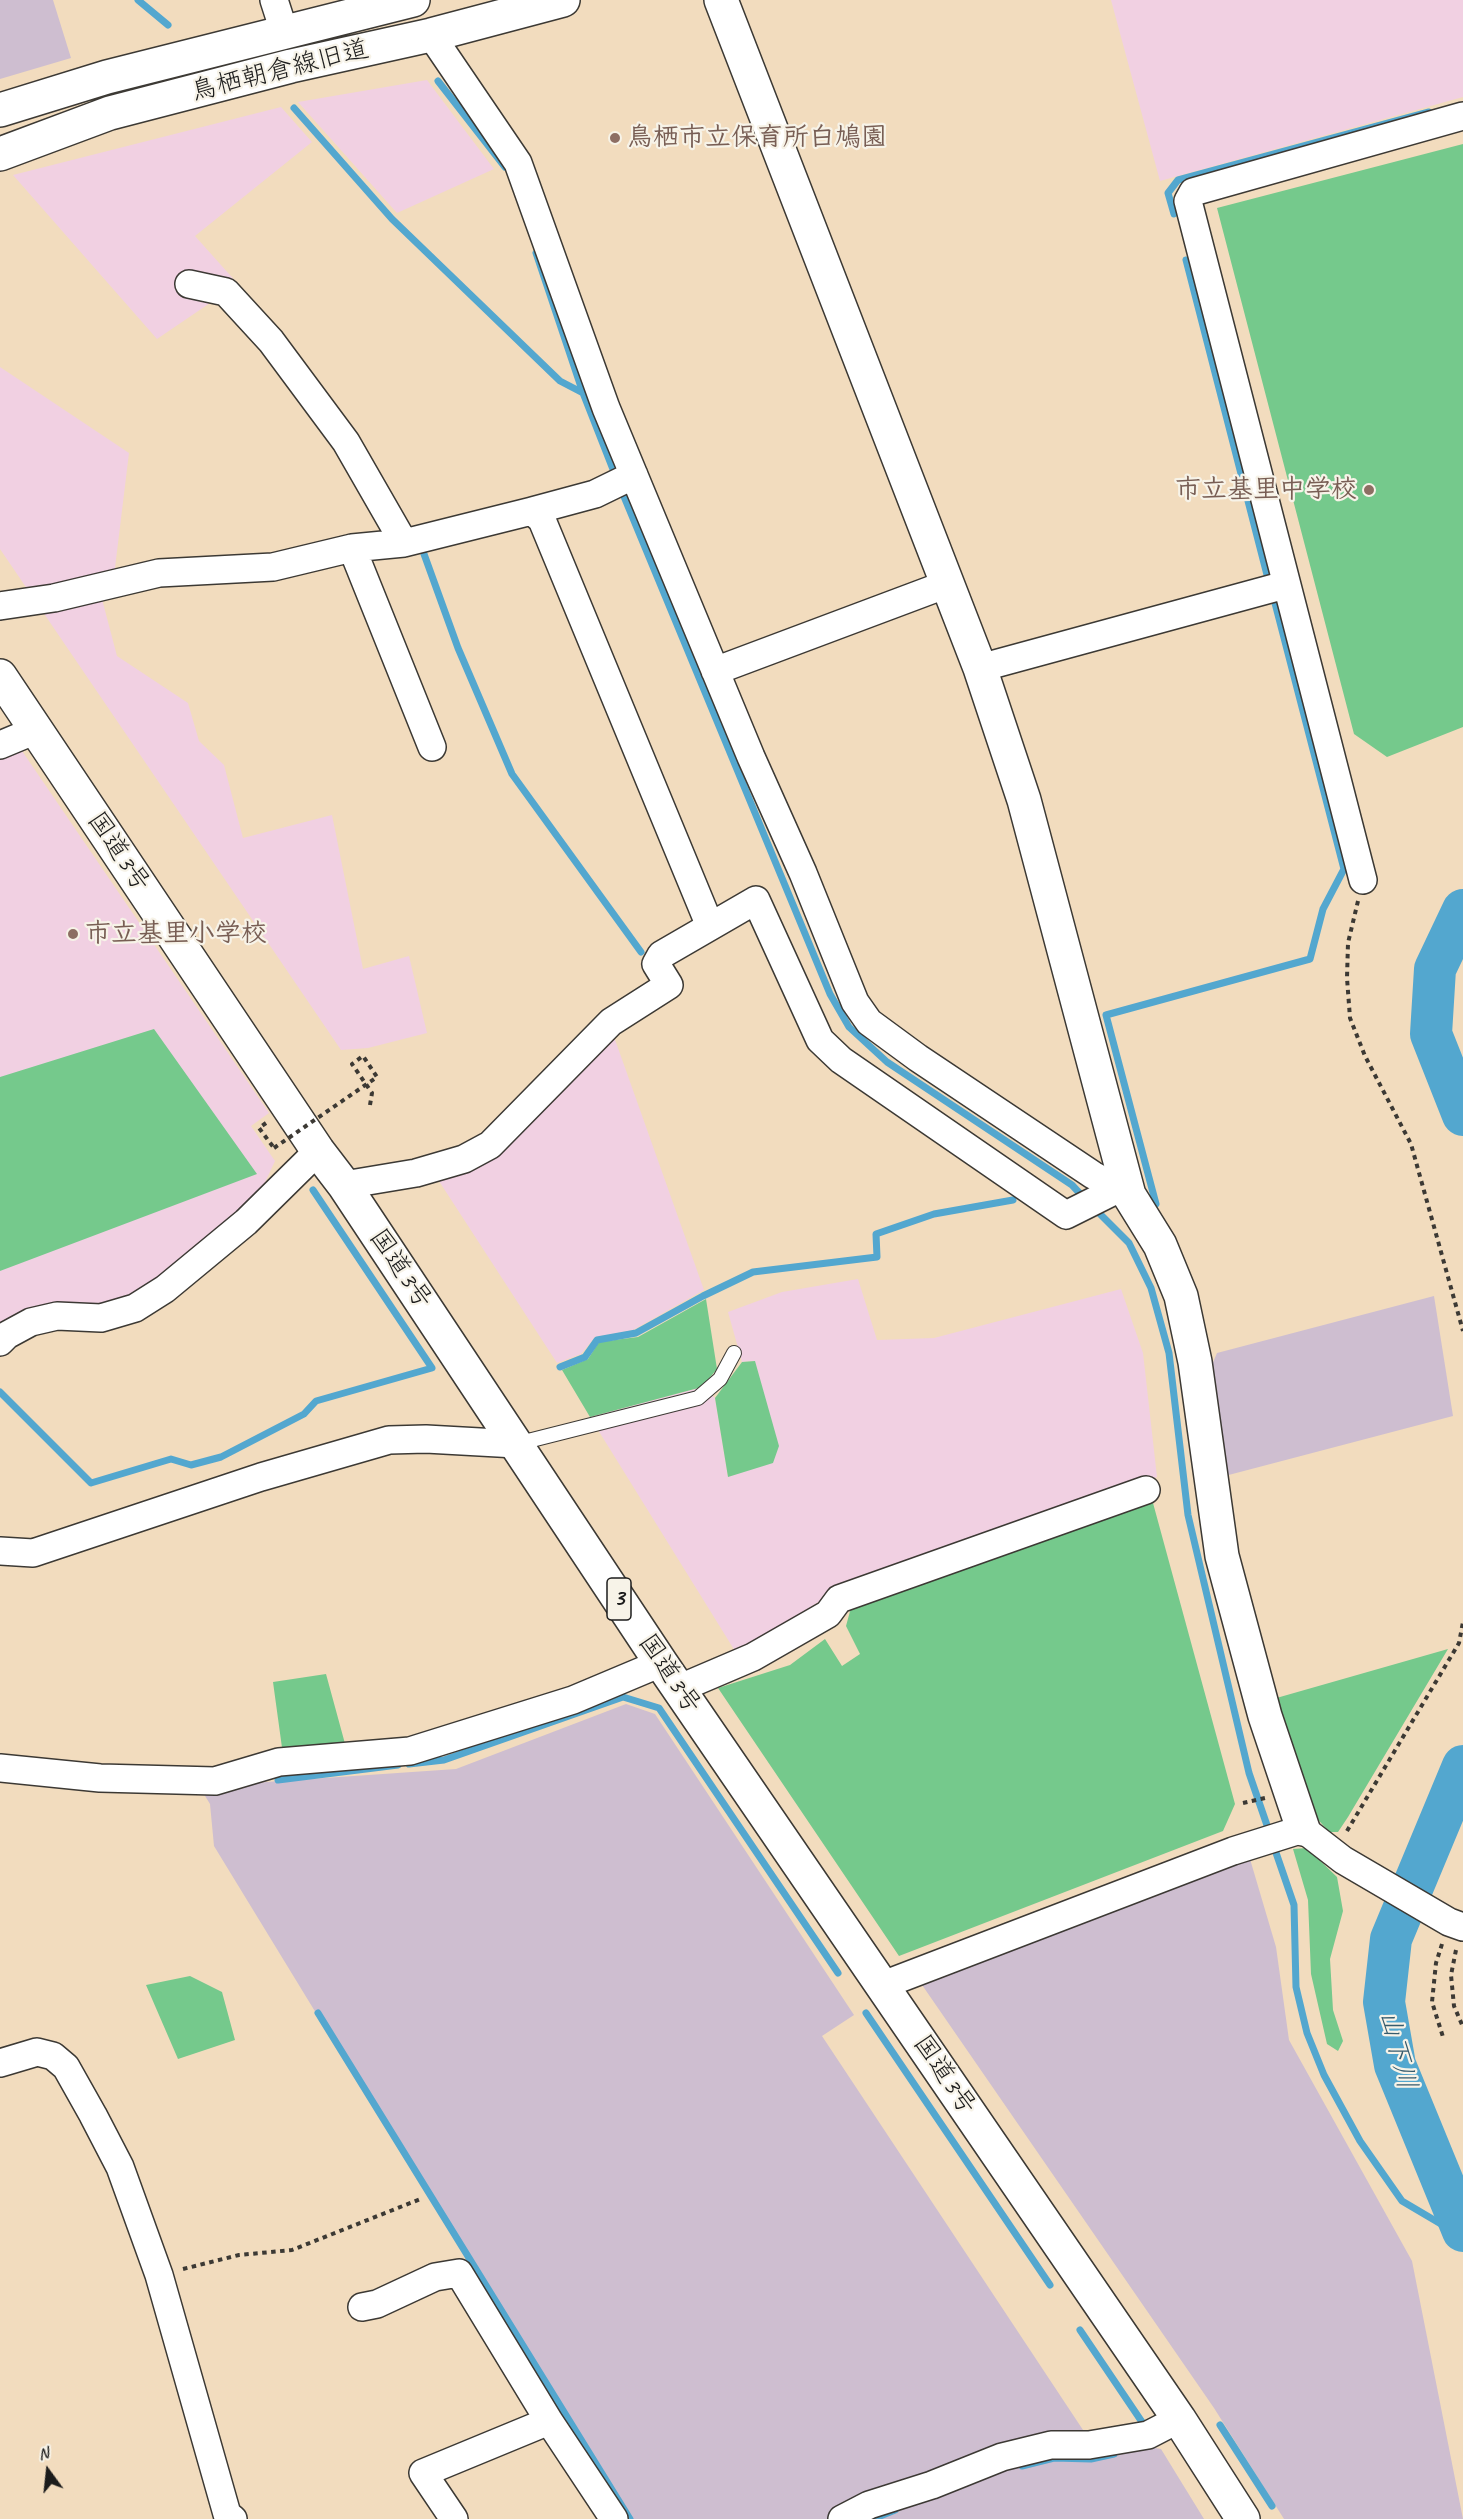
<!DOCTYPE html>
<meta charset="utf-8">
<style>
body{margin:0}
#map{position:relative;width:1463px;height:2519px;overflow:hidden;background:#f2dcbe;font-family:Caveat,sans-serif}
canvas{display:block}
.north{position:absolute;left:18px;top:2441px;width:60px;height:60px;-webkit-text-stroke:4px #f7f3e8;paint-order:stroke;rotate:345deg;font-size:16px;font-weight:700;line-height:24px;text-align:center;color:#1c1c1c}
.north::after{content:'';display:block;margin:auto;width:21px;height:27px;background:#1c1c1c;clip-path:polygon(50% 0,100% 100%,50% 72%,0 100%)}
</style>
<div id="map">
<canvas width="1463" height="2519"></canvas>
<div class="north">N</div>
</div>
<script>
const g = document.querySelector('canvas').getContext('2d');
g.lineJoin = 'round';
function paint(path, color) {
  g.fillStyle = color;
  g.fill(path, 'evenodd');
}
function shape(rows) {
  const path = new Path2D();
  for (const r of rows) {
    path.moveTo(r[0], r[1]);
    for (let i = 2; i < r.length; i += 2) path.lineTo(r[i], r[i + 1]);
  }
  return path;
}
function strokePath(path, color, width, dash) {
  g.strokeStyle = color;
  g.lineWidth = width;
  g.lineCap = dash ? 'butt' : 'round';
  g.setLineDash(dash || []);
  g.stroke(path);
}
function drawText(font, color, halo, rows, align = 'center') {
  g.font = font + ' Caveat,"Klee One",sans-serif';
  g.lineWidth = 4.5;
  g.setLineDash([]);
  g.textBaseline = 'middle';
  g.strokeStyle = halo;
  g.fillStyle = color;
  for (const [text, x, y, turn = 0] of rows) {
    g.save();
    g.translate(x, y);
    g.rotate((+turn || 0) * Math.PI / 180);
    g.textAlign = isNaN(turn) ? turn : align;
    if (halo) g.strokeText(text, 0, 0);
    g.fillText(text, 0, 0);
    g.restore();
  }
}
paint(shape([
 [1111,0,1463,0,1463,97,1160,181],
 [427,80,494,169,397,213,298,102],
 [281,107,312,142,195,236,238,284,157,339,13,175],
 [0,367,129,453,114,576,98,584,117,656,188,703,199,741,224,765,243,838,332,815,363,969,409,956,427,1033,368,1048,341,1050,0,549],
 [20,748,269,1113,251,1126,275,1161,260,1193,150,1284,131,1296,110,1302,93,1304,74,1303,36,1309,4,1321,0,1325,0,756],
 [613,1034,704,1290,633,1330,595,1337,581,1354,557,1363,437,1178],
 [858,1279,877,1340,934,1338,1121,1289,1143,1353,1157,1477,835,1591,758,1642,735,1651,590,1417,702,1387,715,1398,728,1477,755,1361,742,1362,728,1312,782,1292]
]), '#f1d0e2');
paint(shape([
 [0,0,53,0,71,58,0,79],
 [1434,1296,1453,1416,1221,1477,1208,1374,1217,1353],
 [626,1704,655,1714,854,2015,822,2036,1087,2436,1161,2449,1204,2519,625,2519,214,1846,210,1804,202,1791,266,1782,456,1769],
 [1250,1859,1276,1947,1289,2040,1412,2261,1463,2519,1284,2519,1214,2408,920,1982]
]), '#cebed0');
paint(shape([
 [1463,144,1463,727,1387,757,1354,734,1217,208],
 [154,1029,257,1174,0,1271,0,1077],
 [706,1299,717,1369,702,1387,590,1417,562,1370,588,1359,599,1342,638,1337],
 [755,1361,779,1446,773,1463,728,1477,715,1398,742,1362],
 [1153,1503,1235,1804,1223,1831,899,1956,718,1688,790,1665,825,1639,842,1666,860,1654,846,1626,852,1604],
 [1448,1649,1348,1817,1338,1832,1329,1832,1314,1815,1273,1699],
 [326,1674,347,1751,283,1755,273,1682],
 [1307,1848,1337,1877,1343,1911,1330,1959,1333,2010,1343,2041,1338,2051,1327,2044,1311,1974,1308,1900,1293,1849],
 [190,1976,222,1992,235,2040,178,2059,146,1985]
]), '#75c98c');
strokePath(shape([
 [138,0,168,25],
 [438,81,505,167],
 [294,108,392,219,560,381,583,393],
 [1174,214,1168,193,1178,180,1429,112],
 [536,253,583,393,616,477],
 [1186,260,1267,575],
 [620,487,830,994,849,1027,887,1062,1072,1185,1085,1199],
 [424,554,458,648,512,774,641,952],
 [1156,1204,1106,1015,1310,959,1323,909,1344,869,1275,603],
 [1093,1207,1129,1243,1151,1288,1169,1353,1188,1515,1249,1773,1270,1834],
 [560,1367,585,1357,597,1340,636,1333,703,1296,753,1272,877,1257,876,1234,934,1214,1013,1200],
 [0,1392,91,1483,171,1459,191,1465,221,1457,304,1414,316,1401,432,1368,313,1190],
 [409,1764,444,1760,623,1697,659,1708,838,1973],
 [278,1780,398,1765],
 [1273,1844,1294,1905,1296,1987,1307,2033,1324,2075,1360,2141,1402,2201,1463,2237],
 [318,2013,630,2519],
 [866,2013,1050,2285],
 [1080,2330,1142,2422],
 [1220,2425,1272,2506],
 [1022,2466,1054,2458,1091,2459,1114,2454],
 [873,2519,895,2510]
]), '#53a7cf', 7);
strokePath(shape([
 [1463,910,1435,969,1431,1034,1463,1115],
 [1463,1766,1391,1939,1384,2002,1395,2065,1463,2231]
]), '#53a7cf', 42);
const lane = shape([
 [516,1444,698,1398,720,1379,734,1353]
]);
const street = shape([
 [274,0,284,31],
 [431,35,518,163,606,408,751,757,803,873,855,1002,869,1022,918,1058,1093,1175,1129,1195],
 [189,284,226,292,271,341,346,442,404,543],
 [532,511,595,494,634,475],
 [352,548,432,747],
 [0,606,54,598,159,573,273,567,352,548,404,543,532,511,542,520,710,926],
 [980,668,1285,585],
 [715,671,947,584],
 [0,745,36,730],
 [1363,880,1188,201,1193,192,1463,116],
 [344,1185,416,1173,464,1159,490,1145,611,1022,669,985,656,964,661,955,756,900,820,1040,841,1060,1066,1215,1118,1189],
 [0,1342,7,1335,31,1322,57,1316,101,1318,135,1308,165,1289,246,1222,318,1151],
 [0,1551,33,1553,261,1477,389,1440,426,1439,516,1444],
 [678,1689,753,1657,828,1614,839,1599,1146,1490],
 [0,1768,100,1778,215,1781,279,1762,410,1751,573,1700,661,1663],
 [883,1985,1233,1851,1303,1829,1343,1860,1449,1922,1463,1927],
 [0,2063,37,2052,53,2056,66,2067,93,2115,120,2167,159,2275,227,2514,233,2519],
 [362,2307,377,2304,435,2277,459,2273,549,2421,614,2519],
 [454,2519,423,2473,549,2421],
 [842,2519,869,2505,932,2485,1002,2457,1051,2445,1089,2445,1148,2435,1179,2419]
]);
const secondary = shape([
 [721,0,980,668,1024,800,1129,1195,1160,1245,1181,1296,1195,1362,1222,1556,1265,1716,1303,1829],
 [0,110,107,77,413,0],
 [0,154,110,113,291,66,431,35,563,0]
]);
const highway = shape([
 [0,676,318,1151,344,1185,661,1663,1179,2419,1243,2519]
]);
strokePath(lane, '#3c3934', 16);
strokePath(street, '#3c3934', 30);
strokePath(secondary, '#3c3934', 36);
strokePath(highway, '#3c3934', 36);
strokePath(shape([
 [1358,901,1348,943,1347,978,1350,1018,1365,1056,1411,1144,1463,1331],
 [370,1105,372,1093,352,1064,363,1056,377,1077],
 [266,1123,259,1128,274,1148],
 [1243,1803,1265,1798],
 [1347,1831,1459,1643,1463,1622],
 [1442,1944,1436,1963,1432,2002,1443,2037],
 [1456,1950,1451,1975,1454,2006,1463,2027],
 [183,2269,239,2255,292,2250,423,2198]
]), '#3c3934', 4, [4.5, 4.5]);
strokePath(lane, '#fff', 14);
strokePath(street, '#fff', 27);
strokePath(secondary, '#fff', 33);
strokePath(highway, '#fff', 33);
strokePath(shape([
 [274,1148,377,1077]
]), '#3c3934', 4, [4.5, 4.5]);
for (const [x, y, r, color] of [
 [615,138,6,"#8d6e63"],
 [1369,490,6,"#8d6e63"],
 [73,934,6,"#8d6e63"]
]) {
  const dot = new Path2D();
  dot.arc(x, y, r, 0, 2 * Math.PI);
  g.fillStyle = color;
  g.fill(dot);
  strokePath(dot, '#f7f3e8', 2);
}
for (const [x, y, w] of [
 [619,1599,24]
]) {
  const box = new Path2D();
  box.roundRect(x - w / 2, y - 21, w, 42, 4.5);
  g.fillStyle = '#f7f3e8';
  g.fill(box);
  strokePath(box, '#1c1c1c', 1.5);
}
drawText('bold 24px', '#1c1c1c', null, [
 ["3",619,1599]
]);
drawText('26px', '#1c1c1c', '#f7f3e8', [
 ["鳥栖朝倉線旧道",280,71,-14],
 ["国道3号",118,852,56],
 ["国道3号",400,1269,56],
 ["国道3号",669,1674,56],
 ["国道3号",944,2075,56]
]);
drawText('bold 26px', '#785e54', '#f7f3e8', [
 ["鳥栖市立保育所白鳩園",627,138],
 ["市立基里中学校",1357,490,"right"],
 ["市立基里小学校",85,934]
], 'left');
drawText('italic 27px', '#355b6d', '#f7f3e8', [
 ["山下川",1397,2050,76]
]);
</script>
